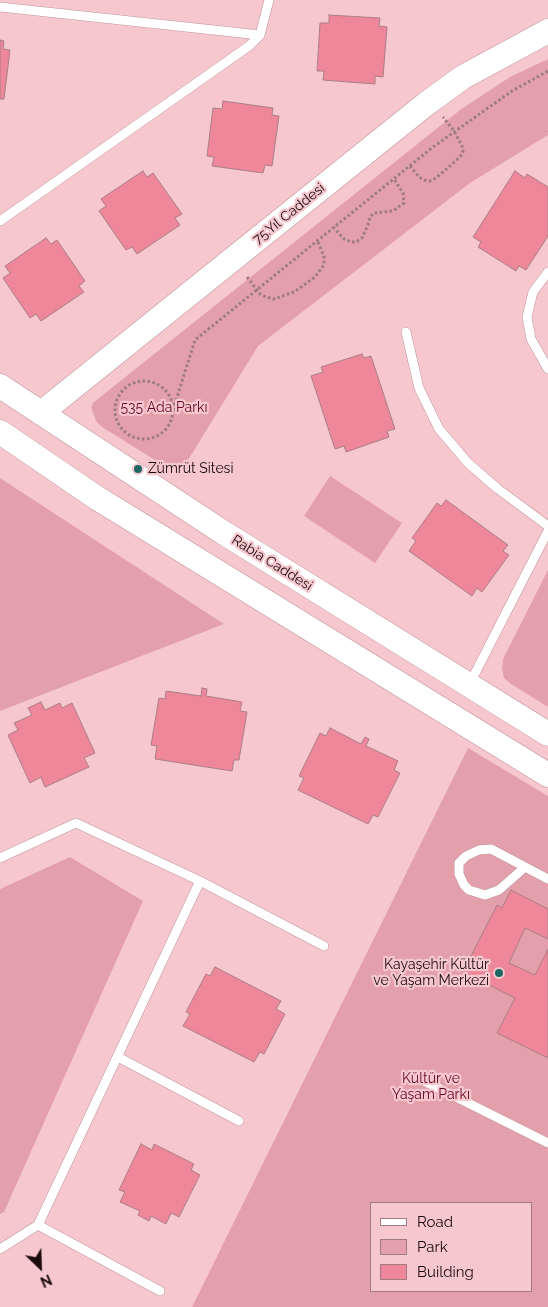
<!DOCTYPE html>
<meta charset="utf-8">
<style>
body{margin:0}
#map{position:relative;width:548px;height:1307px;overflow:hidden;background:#f6c8ce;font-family:Raleway,sans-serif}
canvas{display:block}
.legend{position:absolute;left:370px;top:1202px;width:162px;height:90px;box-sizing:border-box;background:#f6c8ce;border:1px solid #9e7c81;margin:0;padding:6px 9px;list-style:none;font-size:15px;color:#1a0b0d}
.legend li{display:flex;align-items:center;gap:10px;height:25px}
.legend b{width:25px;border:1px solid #9e7c81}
.north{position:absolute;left:15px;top:1242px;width:50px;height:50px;-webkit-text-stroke:4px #f6c8ce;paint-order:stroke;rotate:156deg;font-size:14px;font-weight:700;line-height:20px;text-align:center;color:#1a0b0d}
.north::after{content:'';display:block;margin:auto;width:18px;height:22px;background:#1a0b0d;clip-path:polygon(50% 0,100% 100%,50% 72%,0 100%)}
</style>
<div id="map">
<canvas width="548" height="1307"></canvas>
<ul class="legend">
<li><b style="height:6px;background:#fff"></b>Road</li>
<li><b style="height:14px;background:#e4a0aa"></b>Park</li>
<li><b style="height:14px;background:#ed8799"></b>Building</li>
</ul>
<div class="north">N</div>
</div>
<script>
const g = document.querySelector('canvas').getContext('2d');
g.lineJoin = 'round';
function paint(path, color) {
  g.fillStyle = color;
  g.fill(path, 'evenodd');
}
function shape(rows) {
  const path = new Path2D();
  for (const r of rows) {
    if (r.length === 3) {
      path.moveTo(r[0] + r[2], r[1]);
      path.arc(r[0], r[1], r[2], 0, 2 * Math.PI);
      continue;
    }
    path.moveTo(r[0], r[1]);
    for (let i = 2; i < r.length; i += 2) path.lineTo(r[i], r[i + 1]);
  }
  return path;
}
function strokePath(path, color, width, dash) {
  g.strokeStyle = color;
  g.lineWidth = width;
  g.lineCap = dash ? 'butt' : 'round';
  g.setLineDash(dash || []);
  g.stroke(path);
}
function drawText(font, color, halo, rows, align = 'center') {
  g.font = font + ' Raleway,sans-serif';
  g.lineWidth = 4.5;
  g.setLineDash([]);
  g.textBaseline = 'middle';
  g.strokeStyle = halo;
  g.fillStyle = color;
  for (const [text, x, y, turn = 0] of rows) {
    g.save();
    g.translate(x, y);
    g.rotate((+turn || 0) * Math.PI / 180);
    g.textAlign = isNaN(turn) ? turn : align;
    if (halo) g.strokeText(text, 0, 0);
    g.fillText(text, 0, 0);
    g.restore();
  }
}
paint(shape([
 [548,59,548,135,470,183,258,346,179,475,102,427,96,421,91,407,94,402,460,110,510,77],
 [330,476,402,523,375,563,304,516],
 [0,478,224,624,0,711],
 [548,570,548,707,511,684,504,678,502,669,503,659],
 [468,748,548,796,548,1307,192,1307],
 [372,1203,532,1203,532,1291,372,1291],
 [70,857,143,901,4,1212,0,1214,0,889]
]), '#e4a0aa');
const building = shape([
 [329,15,380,18,379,26,387,27,383,77,375,76,375,84,323,80,324,71,317,71,320,23,329,23,329,15],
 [0,40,4,41,3,49,10,50,4,99,0,99,0,40],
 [223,101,273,108,272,115,279,116,272,166,265,165,263,173,212,166,214,157,207,156,213,108,222,109,223,101],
 [143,171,147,177,153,173,182,214,175,218,180,225,137,254,132,247,126,250,99,211,106,206,101,199,143,171],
 [515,171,525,178,527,174,548,187,548,236,526,270,519,266,516,271,478,247,481,242,473,237,515,171],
 [46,238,51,244,57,240,85,281,79,286,84,292,41,321,36,314,30,318,3,278,10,273,5,266,46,238],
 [362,354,364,358,371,356,395,429,387,431,389,437,346,452,344,446,335,449,311,376,323,372,321,367,362,354],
 [446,500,508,545,503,551,509,555,482,592,477,588,472,596,409,551,416,541,412,538,437,503,441,506,446,500],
 [202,688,207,689,206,696,242,702,240,711,247,712,239,760,234,760,232,771,155,759,157,746,151,745,159,698,165,699,166,691,201,696,202,688],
 [41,702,45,710,60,703,62,708,72,703,95,753,84,758,89,767,45,787,41,777,30,783,8,735,18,730,14,723,32,715,28,708,41,702],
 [330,728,361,744,365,737,369,739,366,746,398,761,394,770,400,773,378,817,373,815,368,824,298,790,304,778,299,776,320,733,326,736,330,728],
 [511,890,548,909,548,939,525,928,509,963,535,975,548,949,548,1058,497,1033,515,998,463,972,497,905,502,908,511,890],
 [215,967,281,1001,276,1009,285,1014,264,1054,260,1052,254,1062,183,1026,190,1014,186,1012,206,974,210,976,215,967],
 [141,1144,152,1150,154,1144,194,1164,191,1170,200,1175,179,1217,171,1213,166,1224,151,1216,149,1221,138,1215,140,1211,120,1202,125,1192,119,1190,141,1144]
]);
paint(building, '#ed8799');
strokePath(building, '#aa7f85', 1);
const service = shape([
 [0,7,260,35],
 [0,221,249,46,260,35,269,0],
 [548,272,533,292,527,317,531,339,548,369],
 [406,332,419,388,439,429,468,463,498,489,548,526],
 [469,685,548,531],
 [0,858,76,823,200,881,38,1225,0,1249],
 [525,867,499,890,485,895,469,890,464,885,459,874,459,863,466,856,479,850,491,849,548,879],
 [200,881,324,946],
 [118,1057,239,1121],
 [422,1080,548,1143],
 [38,1225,160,1291]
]);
const tertiary = shape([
 [0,386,224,533,548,734],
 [41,413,426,104,463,77,548,31],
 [0,432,97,498,548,775]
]);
strokePath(service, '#c1959b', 10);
strokePath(tertiary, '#c1959b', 25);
strokePath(shape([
 [410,166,419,177,424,180,430,181,436,178,460,157,463,152,462,146,454,131,443,117],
 [333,227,344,239,351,242,356,242,362,238,368,225,370,217,374,213,393,211,404,203,403,193,394,179],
 [247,277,260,294,266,297,274,299,294,292,315,277,324,265,324,256,317,240],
 [144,410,29],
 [173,410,195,340,433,147,512,91,548,71]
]), '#9d7b80', 3, [2.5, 2.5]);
strokePath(service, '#fff', 9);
strokePath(tertiary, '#fff', 24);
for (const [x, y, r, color] of [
 [138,469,5,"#1c6864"],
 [499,973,5,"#1c6864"]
]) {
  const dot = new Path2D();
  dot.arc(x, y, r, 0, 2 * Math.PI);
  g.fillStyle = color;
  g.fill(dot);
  strokePath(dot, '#f6c8ce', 2);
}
drawText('14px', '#1a0b0d', '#f6c8ce', [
 ["75.Yıl Caddesi",289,214,-39],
 ["Rabia Caddesi",272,563,32]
]);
drawText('14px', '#640726', '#f6c8ce', [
 ["535 Ada Parkı",164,408],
 ["Kültür ve",431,1079],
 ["Yaşam Parkı",431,1095]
]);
drawText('14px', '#1a0b0d', '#f6c8ce', [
 ["Zümrüt Sitesi",148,469],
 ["Kayaşehir Kültür",489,965,"right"],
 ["ve Yaşam Merkezi",489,981,"right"]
], 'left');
</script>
